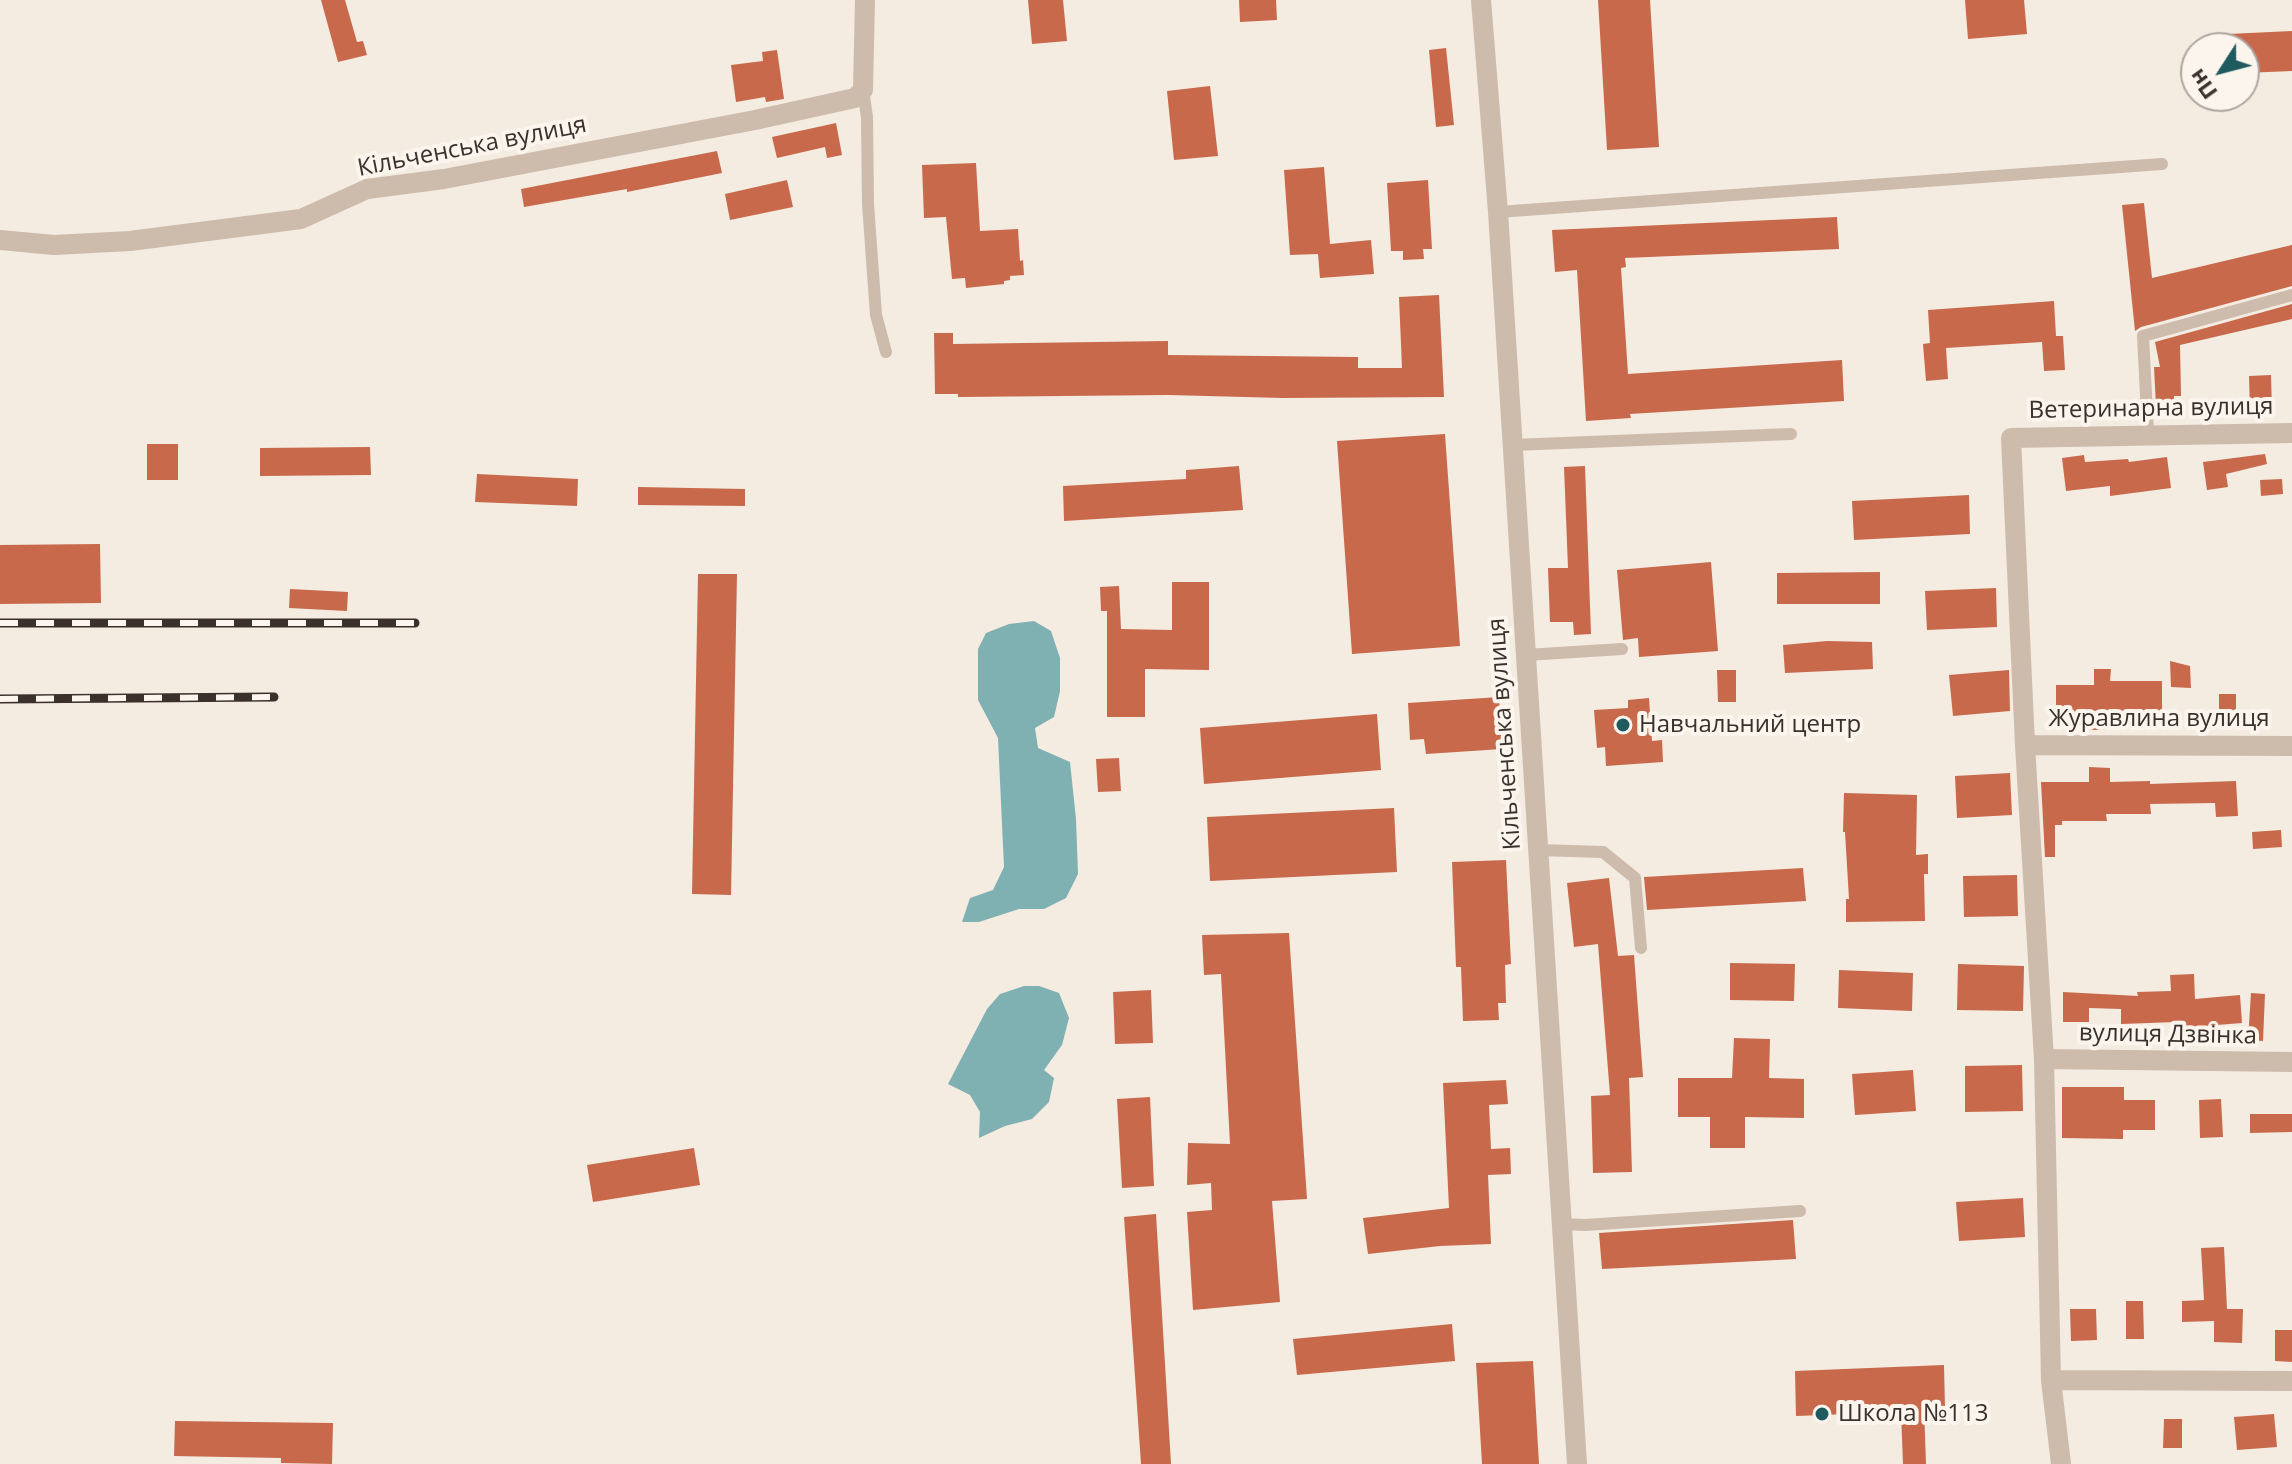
<!DOCTYPE html>
<meta charset="utf-8">
<style>
body{margin:0}
#map{position:relative;width:2292px;height:1464px;overflow:hidden;background:#f4ebe1;font-family:"Open Sans",sans-serif}
canvas{display:block}
.north{position:absolute;left:2180px;top:32px;width:80px;height:80px;box-sizing:border-box;background:#fbf5ee;border:2px solid #aea6a0;border-radius:50%;rotate:234deg;font-size:22px;font-weight:700;line-height:32px;text-align:center;color:#3b302b}
.north::after{content:'';display:block;margin:auto;width:28px;height:36px;background:#1f5a5e;clip-path:polygon(50% 0,100% 100%,50% 72%,0 100%)}
</style>
<div id="map">
<canvas width="2292" height="1464"></canvas>
<div class="north">Пн</div>
</div>
<script>
const g = document.querySelector('canvas').getContext('2d');
g.lineJoin = 'round';
function paint(path, color) {
  g.fillStyle = color;
  g.fill(path, 'evenodd');
}
function shape(rows) {
  const path = new Path2D();
  for (const r of rows) {
    path.moveTo(r[0], r[1]);
    for (let i = 2; i < r.length; i += 2) path.lineTo(r[i], r[i + 1]);
  }
  return path;
}
function strokePath(path, color, width, dash) {
  g.strokeStyle = color;
  g.lineWidth = width;
  g.lineCap = dash ? 'butt' : 'round';
  g.setLineDash(dash || []);
  g.stroke(path);
}
function drawText(font, color, halo, rows, align = 'center') {
  g.font = font + ' "Open Sans",sans-serif';
  g.lineWidth = 8;
  g.setLineDash([]);
  g.textBaseline = 'middle';
  g.strokeStyle = halo;
  g.fillStyle = color;
  for (const [text, x, y, turn = 0] of rows) {
    g.save();
    g.translate(x, y);
    g.rotate((+turn || 0) * Math.PI / 180);
    g.textAlign = isNaN(turn) ? turn : align;
    if (halo) g.strokeText(text, 0, 0);
    g.fillText(text, 0, 0);
    g.restore();
  }
}
paint(shape([
 [1034,621,1051,631,1060,658,1060,691,1054,717,1035,728,1038,748,1070,762,1076,819,1078,874,1066,898,1044,909,1019,909,979,922,962,922,970,898,993,890,1004,867,998,738,978,700,978,649,986,633,1009,624],
 [1024,986,1039,986,1059,993,1069,1018,1062,1045,1044,1070,1054,1078,1049,1102,1032,1119,1005,1126,979,1138,980,1112,970,1095,948,1084,987,1009,1000,994]
]), '#7fb0b2');
paint(shape([
 [321,0,345,0,357,42,363,41,367,55,338,62],
 [1028,0,1063,0,1067,41,1032,44],
 [1239,0,1276,0,1277,20,1240,22],
 [1598,0,1650,0,1659,147,1607,150],
 [1965,0,2024,0,2027,34,1968,39],
 [2292,31,2292,71,2244,73,2244,48,2207,48,2207,35],
 [1446,48,1454,125,1436,127,1429,50],
 [777,50,784,99,766,102,765,97,736,102,731,65,763,61,762,52],
 [1210,86,1218,156,1174,160,1167,91],
 [836,123,842,155,827,158,825,147,777,158,772,137],
 [717,151,722,173,627,192,627,189,524,207,521,189],
 [976,163,980,231,1018,229,1020,261,1023,260,1024,275,1010,276,1010,280,1004,281,1004,284,966,288,965,278,952,279,946,217,924,218,922,165],
 [1324,167,1330,244,1371,240,1374,274,1320,278,1318,254,1290,255,1284,170],
 [787,180,793,207,730,220,725,194],
 [1428,180,1432,249,1423,249,1424,259,1403,260,1403,251,1391,251,1387,183],
 [2144,203,2152,278,2292,245,2292,286,2141,327,2135,331,2122,205],
 [1837,217,1839,249,1625,258,1626,267,1621,268,1628,374,1842,360,1844,401,1630,414,1631,418,1586,421,1577,270,1555,272,1552,230],
 [1439,295,1444,397,1283,398,1168,395,958,397,958,394,935,394,934,333,953,333,953,344,1168,341,1168,355,1358,357,1358,368,1402,368,1399,297],
 [2054,301,2056,336,2063,336,2065,370,2044,371,2042,342,1946,348,1948,379,1926,381,1923,344,1930,343,1928,310],
 [2292,304,2292,319,2180,345,2181,396,2174,396,2174,406,2156,406,2154,367,2160,367,2155,342],
 [2271,375,2272,411,2250,411,2249,376],
 [1445,434,1460,646,1352,654,1337,441],
 [147,444,178,444,178,480,147,480],
 [370,447,371,475,260,476,260,448],
 [2265,454,2267,464,2226,474,2228,487,2207,490,2203,462],
 [2084,455,2085,462,2128,459,2129,462,2167,457,2171,488,2110,496,2110,486,2066,491,2062,458],
 [1239,466,1243,510,1064,521,1063,486,1186,479,1186,470],
 [1585,466,1591,634,1574,635,1573,622,1550,622,1548,568,1568,568,1564,467],
 [477,474,578,479,577,506,475,502],
 [2282,479,2283,494,2261,496,2260,480],
 [638,487,745,489,745,506,638,505],
 [1969,495,1970,534,1854,540,1852,501],
 [100,544,101,603,0,604,0,545],
 [1711,562,1718,651,1639,657,1638,638,1623,640,1617,570],
 [1880,572,1880,604,1777,604,1777,573],
 [698,574,737,574,731,895,692,894],
 [1172,582,1209,582,1209,670,1145,669,1145,717,1107,717,1107,611,1101,611,1100,587,1119,586,1121,629,1172,630],
 [1996,588,1997,627,1927,630,1925,591],
 [290,589,348,592,347,611,289,608],
 [1827,641,1872,642,1873,669,1785,673,1783,645],
 [2170,661,2190,666,2191,688,2171,687],
 [2094,669,2111,669,2110,681,2162,681,2162,721,2107,722,2107,730,2088,730,2088,716,2056,716,2056,685,2094,685],
 [1717,670,1736,670,1736,702,1718,702],
 [2009,670,2010,711,1953,716,1949,675],
 [2219,694,2236,694,2236,721,2219,721],
 [1499,697,1502,749,1426,754,1424,739,1410,740,1408,703],
 [1649,698,1652,741,1662,740,1663,762,1606,766,1605,747,1597,748,1594,710,1628,708,1628,700],
 [1377,714,1381,770,1204,784,1200,728],
 [1119,758,1121,791,1098,792,1096,759],
 [2089,767,2110,768,2110,782,2150,781,2150,784,2236,781,2238,816,2216,817,2215,803,2150,804,2151,814,2106,814,2107,821,2062,821,2062,825,2055,825,2055,857,2045,857,2041,782,2089,782],
 [2010,773,2012,815,1957,818,1955,776],
 [1844,793,1917,795,1916,855,1928,854,1928,874,1924,874,1925,921,1846,922,1846,899,1849,899,1845,832,1843,832],
 [1394,808,1397,872,1210,881,1207,817],
 [2281,830,2282,847,2253,849,2252,832],
 [1506,860,1511,964,1505,965,1506,1003,1498,1003,1499,1020,1463,1021,1461,967,1456,967,1452,862],
 [1803,868,1806,901,1647,910,1644,877],
 [2017,875,2018,916,1964,917,1963,876],
 [1609,878,1618,956,1634,955,1643,1077,1629,1078,1632,1172,1593,1173,1591,1096,1610,1095,1598,944,1574,947,1567,883],
 [1289,933,1307,1199,1272,1201,1280,1302,1193,1310,1187,1212,1212,1210,1211,1183,1187,1185,1188,1143,1230,1144,1221,974,1204,975,1202,935],
 [1730,963,1795,964,1794,1001,1730,1000],
 [1958,964,2024,966,2023,1011,1957,1010],
 [1839,970,1913,973,1912,1011,1838,1008],
 [2194,974,2195,999,2240,995,2242,1023,2191,1027,2193,1042,2177,1043,2176,1022,2121,1024,2121,1009,2089,1008,2089,1022,2063,1022,2063,992,2138,996,2137,992,2171,991,2170,975],
 [1151,990,1153,1043,1115,1044,1113,992],
 [2251,993,2265,994,2263,1041,2248,1040],
 [1734,1038,1770,1039,1769,1078,1804,1079,1804,1118,1745,1117,1745,1148,1710,1148,1710,1117,1678,1117,1678,1078,1732,1078],
 [2022,1065,2023,1111,1965,1112,1965,1066],
 [1913,1070,1916,1111,1855,1115,1852,1074],
 [1506,1080,1508,1104,1489,1105,1491,1149,1510,1148,1511,1174,1488,1175,1491,1244,1440,1246,1368,1254,1363,1218,1449,1208,1443,1083],
 [2062,1087,2124,1087,2124,1100,2155,1100,2155,1130,2123,1130,2123,1139,2062,1138],
 [1150,1097,1154,1186,1122,1188,1117,1099],
 [2221,1099,2223,1137,2200,1138,2199,1100],
 [2250,1114,2292,1114,2292,1132,2250,1133],
 [694,1148,700,1185,593,1202,587,1165],
 [2023,1198,2025,1237,1959,1241,1956,1202],
 [1156,1214,1171,1464,1141,1464,1124,1217],
 [1793,1220,1796,1259,1602,1269,1599,1233],
 [2224,1247,2227,1309,2243,1309,2242,1343,2214,1342,2214,1321,2182,1322,2182,1301,2204,1300,2201,1248],
 [2126,1301,2143,1301,2144,1339,2126,1339],
 [2070,1309,2096,1309,2097,1340,2071,1341],
 [1452,1324,1455,1361,1297,1375,1293,1339],
 [2275,1330,2292,1330,2292,1362,2275,1361],
 [1533,1361,1539,1464,1482,1464,1476,1363],
 [1944,1365,1945,1408,1924,1408,1926,1464,1903,1464,1901,1412,1796,1416,1795,1371],
 [2274,1414,2277,1447,2237,1450,2234,1417],
 [2164,1419,2182,1419,2182,1448,2163,1448],
 [175,1421,333,1423,332,1464,281,1463,281,1458,174,1456]
]), '#c8694b');
strokePath(shape([
 [863,90,867,117,868,204,876,315,886,352],
 [1498,212,2162,164],
 [2148,434,2143,336,2292,295],
 [1513,445,1791,434],
 [1526,655,1622,649],
 [1538,850,1603,852,1635,878,1641,948],
 [1562,1224,1585,1225,1800,1211]
]), '#cdbbac', 12);
strokePath(shape([
 [1481,0,1498,212,1577,1464],
 [0,240,54,245,130,241,301,219,367,189,444,179,755,120,855,98,863,90,865,0],
 [2025,745,2292,746],
 [2044,1059,2292,1062],
 [2051,1380,2292,1381],
 [2061,1464,2051,1380,2044,1059,2025,745,2011,438,2292,433]
]), '#cdbbac', 20);
const rail = shape([
 [0,623,415,623],
 [0,699,274,697]
]);
strokePath(rail, '#3b302b', 9);
strokePath(rail, '#fbf5ee', 6, [18]);
for (const [x, y, r, color] of [
 [1623,725,8,"#1f5a5e"],
 [1822,1414,8,"#1f5a5e"]
]) {
  const dot = new Path2D();
  dot.arc(x, y, r, 0, 2 * Math.PI);
  g.fillStyle = color;
  g.fill(dot);
  strokePath(dot, '#fbf5ee', 3);
}
drawText('24px', '#3b302b', '#fbf5ee', [
 ["Кільченська вулиця",472,147,-11],
 ["Ветеринарна вулиця",2151,409,-1],
 ["Журавлина вулиця",2159,719],
 ["Кільченська вулиця",1505,734,-94],
 ["вулиця Дзвінка",2168,1035,1]
]);
drawText('24px', '#3b302b', '#fbf5ee', [
 ["Навчальний центр",1639,725],
 ["Школа №113",1838,1414]
], 'left');
</script>
